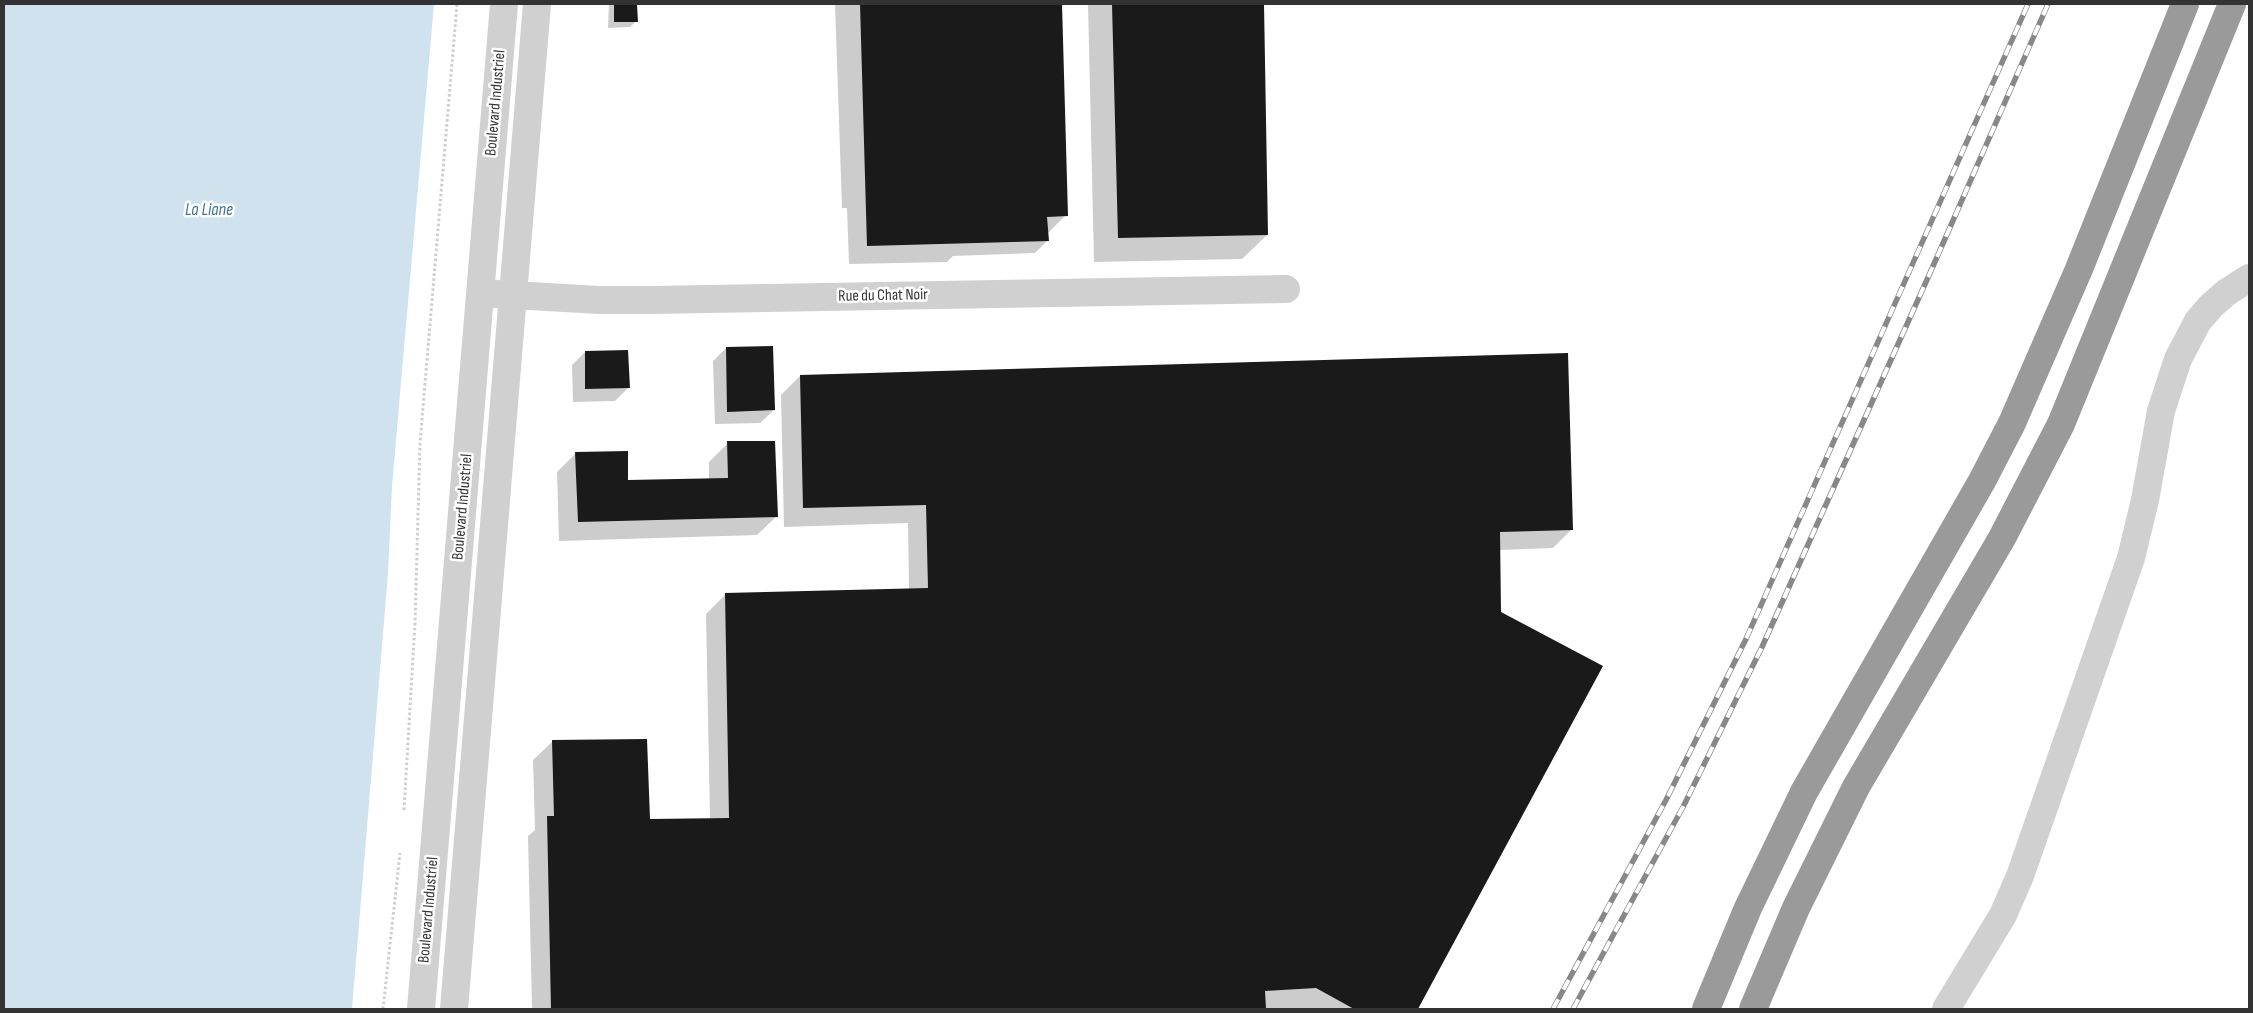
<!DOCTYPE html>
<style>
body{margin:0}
#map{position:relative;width:2253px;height:1013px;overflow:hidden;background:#fff;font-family:"Sofia Sans Condensed",sans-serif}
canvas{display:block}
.frame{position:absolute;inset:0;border:5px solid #333;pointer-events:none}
</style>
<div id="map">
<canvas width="2253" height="1013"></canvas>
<div class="frame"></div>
</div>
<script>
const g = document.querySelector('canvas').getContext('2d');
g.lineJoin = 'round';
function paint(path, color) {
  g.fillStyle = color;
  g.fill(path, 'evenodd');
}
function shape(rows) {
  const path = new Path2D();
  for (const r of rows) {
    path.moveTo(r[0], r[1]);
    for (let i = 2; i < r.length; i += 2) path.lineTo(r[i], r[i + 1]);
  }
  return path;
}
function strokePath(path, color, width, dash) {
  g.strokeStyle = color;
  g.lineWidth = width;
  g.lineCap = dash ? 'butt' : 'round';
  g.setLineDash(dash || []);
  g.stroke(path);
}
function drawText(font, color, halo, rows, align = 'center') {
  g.font = font + ' "Sofia Sans Condensed",sans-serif';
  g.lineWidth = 5;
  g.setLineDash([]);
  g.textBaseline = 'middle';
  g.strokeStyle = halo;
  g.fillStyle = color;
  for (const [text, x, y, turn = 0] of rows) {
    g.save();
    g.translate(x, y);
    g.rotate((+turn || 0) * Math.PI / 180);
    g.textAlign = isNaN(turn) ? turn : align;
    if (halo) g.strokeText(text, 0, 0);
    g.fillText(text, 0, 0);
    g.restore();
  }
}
paint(shape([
 [4,4,434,4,392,486,388,573,352,1009,4,1009]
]), '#cfe2ee');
paint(shape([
 [609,4,636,4,636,21,630,27,608,28],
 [835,4,1061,4,1066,215,1047,234,1048,240,1035,253,953,256,947,262,849,264,847,208,842,208],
 [1088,4,1262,4,1267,235,1242,259,1094,262],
 [726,348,774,410,760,423,715,424,713,361],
 [585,352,628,388,615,401,573,402,572,365],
 [800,376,1572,529,1553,548,1499,550,1500,615,1601,667,1416,1009,532,1009,528,836,535,830,533,760,553,741,649,820,710,819,706,614,725,595,909,590,908,523,784,527,781,395],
 [728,443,777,516,757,535,559,541,557,472,576,453,627,482,709,480,709,462]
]), '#0003');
paint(shape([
 [614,4,637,4,638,22,614,22],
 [860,4,1062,4,1068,216,1047,217,1049,241,867,246],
 [1112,4,1264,4,1268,235,1118,238],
 [773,346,775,410,727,412,726,347],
 [628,350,630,388,585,389,585,351],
 [1568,353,1573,530,1500,532,1501,612,1603,666,1418,1009,1354,1009,1316,988,1265,991,1266,1009,551,1009,547,816,554,816,552,740,647,739,650,819,729,818,725,593,928,588,926,505,803,508,800,375],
 [727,441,775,441,778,517,578,522,575,452,628,451,628,480,728,478]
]), '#1a1a1a');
strokePath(shape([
 [404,810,415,623,420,443,457,4],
 [383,1009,400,853]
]), '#cdcdcd', 3, [2.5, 2.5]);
strokePath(shape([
 [495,294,599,300,651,300,1286,289],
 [421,1009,504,4],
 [454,1009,537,4],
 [1946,1009,2003,915,2020,876,2131,558,2145,500,2161,411,2178,359,2198,321,2211,306,2227,292,2249,278]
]), '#d0d0d0', 28);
strokePath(shape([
 [1706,1009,1748,908,1804,792,1982,481,2012,423,2079,269,2185,4],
 [1753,1009,1796,908,1856,787,2002,538,2061,424,2232,4]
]), '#9a9a9a', 28);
const rail = shape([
 [1553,1009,1666,800,1746,639,2028,4],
 [1573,1009,1683,807,1762,647,1930,273,2048,4]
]);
strokePath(rail, '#888', 5.5);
strokePath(rail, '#fff', 4, [11]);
drawText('16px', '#333', '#fff', [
 ["Boulevard Industriel",496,103,-85],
 ["Rue du Chat Noir",883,296,-1],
 ["Boulevard Industriel",463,507,-85],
 ["Boulevard Industriel",429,910,-85]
]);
drawText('italic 18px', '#3f7597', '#fff', [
 ["La Liane",209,210]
]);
</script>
